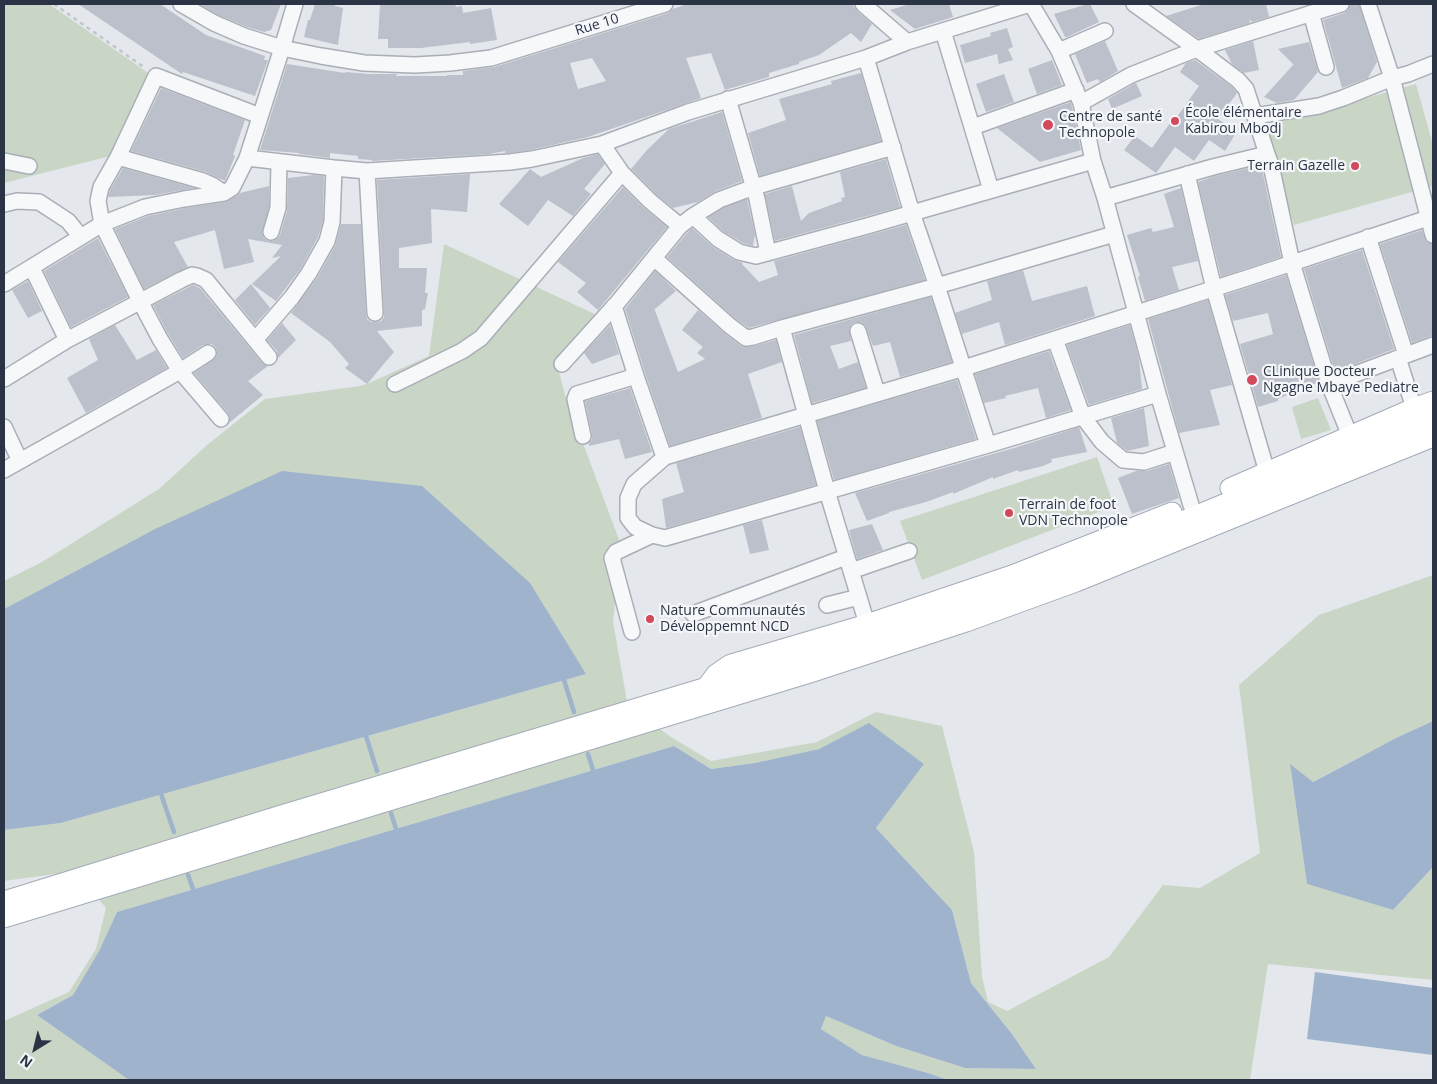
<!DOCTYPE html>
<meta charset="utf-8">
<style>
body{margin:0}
#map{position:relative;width:1437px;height:1084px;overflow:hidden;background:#e4e7ec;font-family:"Open Sans",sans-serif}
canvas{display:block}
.frame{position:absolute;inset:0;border:5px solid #2b3445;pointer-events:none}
.north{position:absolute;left:10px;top:1024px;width:50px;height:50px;-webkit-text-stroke:4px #f4f6f9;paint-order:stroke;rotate:216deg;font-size:14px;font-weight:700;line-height:20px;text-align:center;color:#2b3445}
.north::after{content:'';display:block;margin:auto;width:18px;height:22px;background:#2b3445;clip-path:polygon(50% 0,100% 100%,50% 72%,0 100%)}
</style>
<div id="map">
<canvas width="1437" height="1084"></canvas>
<div class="frame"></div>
<div class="north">N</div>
</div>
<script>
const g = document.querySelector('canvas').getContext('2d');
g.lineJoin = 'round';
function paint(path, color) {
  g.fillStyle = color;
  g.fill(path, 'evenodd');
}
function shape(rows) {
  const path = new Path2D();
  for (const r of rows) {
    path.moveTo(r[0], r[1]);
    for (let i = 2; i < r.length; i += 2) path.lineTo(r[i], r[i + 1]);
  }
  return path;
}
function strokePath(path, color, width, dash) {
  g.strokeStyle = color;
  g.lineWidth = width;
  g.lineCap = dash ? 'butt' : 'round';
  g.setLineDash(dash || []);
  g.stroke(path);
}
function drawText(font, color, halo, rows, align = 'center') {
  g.font = font + ' "Open Sans",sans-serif';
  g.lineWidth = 4.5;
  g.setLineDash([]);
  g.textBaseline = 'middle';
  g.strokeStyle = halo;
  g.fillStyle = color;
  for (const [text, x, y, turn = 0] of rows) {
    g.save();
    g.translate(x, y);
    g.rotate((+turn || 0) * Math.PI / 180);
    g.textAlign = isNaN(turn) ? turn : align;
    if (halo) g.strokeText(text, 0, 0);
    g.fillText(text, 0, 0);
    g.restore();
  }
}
paint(shape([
 [4,4,49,4,154,77,114,155,4,183],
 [1416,84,1433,145,1433,186,1294,225,1266,126],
 [444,244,599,316,556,361,565,395,621,545,613,622,628,707,674,739,711,761,817,742,876,712,942,726,974,852,982,977,988,1002,1007,1011,1109,957,1163,885,1200,888,1260,853,1239,685,1319,615,1433,575,1433,721,1396,738,1312,782,1290,765,1307,884,1393,910,1433,867,1433,980,1268,964,1250,1080,948,1080,928,1073,862,1055,821,1029,826,1016,896,1046,965,1068,1036,1069,1012,1034,971,983,952,910,876,828,924,764,869,724,819,749,755,763,711,769,674,746,117,912,99,951,73,995,37,1015,129,1080,4,1080,4,1021,69,992,96,949,106,908,90,889,55,874,4,881,4,830,61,823,586,674,155,529,4,609,4,581,42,562,159,489,207,445,265,399,360,386,367,384,429,356],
 [1318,398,1331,430,1301,439,1292,407],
 [1097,457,1114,506,922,580,900,521]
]), '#c9d6c5');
paint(shape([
 [282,471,422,486,530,583,586,674,61,823,4,830,4,609,155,529],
 [1433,721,1433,867,1393,910,1307,884,1290,764,1313,782,1396,738],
 [869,723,924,764,876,828,952,910,971,983,1012,1034,1036,1069,965,1068,896,1046,826,1016,821,1029,862,1055,928,1073,948,1080,129,1080,37,1015,73,995,99,951,117,912,674,746,711,769,755,763,819,749],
 [1315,972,1433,988,1433,1055,1307,1039]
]), '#9fb4cc');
strokePath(shape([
 [564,680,574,712],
 [366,736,377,771],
 [588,754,593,770],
 [161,794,174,832],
 [391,813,396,829],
 [188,875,193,889]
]), '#9fb4cc', 4.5);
paint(shape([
 [78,4,160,4,206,35,265,56,264,60,268,60,255,96,183,72,182,74],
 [199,4,281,4,271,30,264,32,247,27,218,15],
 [315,4,335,4,335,6,343,8,338,45,304,37,308,20,310,20],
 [380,4,455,4,456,7,462,6,463,13,491,8,497,40,470,44,470,42,421,48,388,48,388,39,378,39],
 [687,4,852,4,857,11,872,24,861,42,851,33,819,55,799,62,799,64,769,73,769,77,725,90,711,53,686,58,701,98,588,137,530,150,509,153,505,153,505,151,489,154,372,161,372,160,358,159,358,156,330,153,330,158,299,154,299,153,260,150,287,64,345,73,346,72,369,74,397,74,396,76,447,76,447,75,463,75,463,71,494,67,668,13,673,9],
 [592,58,606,81,578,89,570,63],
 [910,4,949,4,953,17,915,29,890,10],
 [1088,4,1090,4,1099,22,1067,37,1065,37,1054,14],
 [1204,4,1266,4,1269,17,1252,22,1249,19,1250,23,1199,39,1166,16],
 [1350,4,1359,4,1377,62,1368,78,1342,88,1323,20,1344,13,1348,10],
 [1007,28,1013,47,1008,49,1013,60,999,64,997,54,965,63,960,45,991,36,990,33],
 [1105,41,1118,71,1100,82,1098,79,1087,83,1075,54],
 [1253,41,1259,70,1244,73,1232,64,1225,50],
 [1309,42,1318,72,1294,100,1277,103,1264,97,1294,64,1293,64,1278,49],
 [1052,60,1062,85,1037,94,1028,69],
 [1195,60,1232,87,1237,93,1218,119,1237,131,1225,151,1209,140,1194,161,1175,147,1156,173,1124,150,1135,136,1152,148,1173,119,1174,121,1199,86,1180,72,1186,63],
 [861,73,881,141,760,176,748,133,786,120,779,99,832,84,831,81],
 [1004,74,1014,102,986,112,976,84],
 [1136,83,1142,96,1112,109,1108,99],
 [161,88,245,120,233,155,235,156,225,181,206,172,131,151],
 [1071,102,1081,150,1040,162,997,128],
 [722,112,742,181,716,191,698,202,673,208,656,194,631,169,647,150,669,129],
 [598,154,605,164,584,189,591,194,573,216,548,200,528,226,499,204,530,169,541,177,583,158],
 [886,159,900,207,775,241,765,194,792,186,801,221,809,213,842,201,841,198,845,197,840,172],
 [1261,165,1281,257,1221,277,1198,182,1215,176],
 [123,168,194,188,155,195,108,197,110,190],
 [470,174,467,212,431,209,432,243,399,248,399,268,427,268,425,293,428,293,425,309,422,310,422,326,377,331,394,352,367,384,345,368,349,364,330,342,291,313,317,278,335,246,341,224,361,224,366,314,367,319,371,322,376,322,381,321,384,317,384,312,377,180],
 [314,175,324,176,323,221,318,237,301,268,276,301,252,284,281,256,272,258,282,245,248,239,254,262,224,269,215,230,174,242,188,267,144,289,115,229,148,216,186,208,226,202,237,196,240,193,269,186,269,207,262,234,264,238,268,241,274,241,278,238,280,235,287,211,288,178],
 [623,187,644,208,667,227,598,310,577,292,586,283,558,262],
 [1181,188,1198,261,1172,267,1179,290,1145,301,1138,277,1140,276,1127,235,1151,228,1153,232,1174,227,1164,194],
 [747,199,755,234,753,246,743,243,724,232,708,217,723,208],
 [906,225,925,280,749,328,736,319,667,257,687,233,692,228,713,247,734,260,743,263,742,264,759,282,778,275,774,261],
 [1422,230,1426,241,1433,244,1433,335,1412,343,1380,244],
 [98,238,128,297,71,327,44,271],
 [1362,250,1394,349,1335,372,1304,269],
 [1023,270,1032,301,1087,286,1095,316,1005,345,999,322,962,334,955,313,992,300,987,281],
 [655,271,676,291,655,309,654,308,678,372,705,359,697,353,703,347,682,330,698,310,724,333,741,346,747,347,754,346,776,340,782,362,748,374,762,418,670,446,645,373,625,309],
 [1286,275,1319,382,1278,399,1278,401,1258,407,1240,344,1273,334,1268,313,1233,321,1225,295],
 [28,281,42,311,28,318,12,290],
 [251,284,270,308,255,325,235,300],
 [193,285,200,288,262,363,268,366,248,381,263,395,229,423,230,418,228,413,194,373,216,358,217,353,216,348,212,344,203,345,183,358,168,334,153,305],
 [931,297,952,362,900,377,890,342,873,346,865,325,861,322,856,322,852,324,849,329,851,341,830,346,839,369,858,362,866,388,812,403,794,335],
 [1208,300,1232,385,1210,390,1220,425,1179,433,1148,319],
 [282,323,296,340,278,358,277,351,267,340],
 [115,325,137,360,156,350,167,368,86,413,67,378,98,360,89,339],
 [610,325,619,354,592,364,584,353],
 [1130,325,1139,359,1142,389,1089,405,1067,345],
 [1049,351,1071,410,1046,418,1038,388,1005,396,1006,398,984,403,975,374],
 [957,380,976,439,834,480,817,421],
 [630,388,652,452,625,459,619,439,589,446,589,443,592,439,592,434,585,401],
 [1144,408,1149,446,1127,451,1117,443,1111,418],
 [800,427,816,485,666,528,662,499,684,492,676,463],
 [1079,427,1087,452,1051,459,1052,462,1043,466,1019,472,1018,470,993,479,993,477,953,494,953,492,926,502,889,512,889,513,867,521,855,493,1014,448],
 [1169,464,1179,498,1132,514,1118,478,1136,471,1147,471],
 [762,520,769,550,750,554,743,525],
 [872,524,883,550,857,559,849,530]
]), '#bbc0ca');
const minor = shape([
 [181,4,214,23,244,36,282,48,321,56,364,63,415,65,450,63,491,58,665,4],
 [863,4,907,42],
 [1031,4,1059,51,1081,103,1093,161,1105,198,1158,394,1191,505],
 [1134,4,1197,49,1238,80,1246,89,1267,154],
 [1368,4,1392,78,1433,235],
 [1311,13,1326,67],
 [943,31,991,190],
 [1059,51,1105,31],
 [866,58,912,213,937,286,988,445],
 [728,99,757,199,768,253],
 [1081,103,1131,75,1197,49,1341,4],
 [1255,116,1319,106,1343,98,1392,78,1408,74,1433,64],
 [973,127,1076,90],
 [602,144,622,173,650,201,680,226],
 [118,157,203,181,212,185,224,193],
 [247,158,334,168,367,171,510,162,532,159,602,144,688,112,866,58,907,42,1030,4],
 [4,161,29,166],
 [367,171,375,313],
 [1187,174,1214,289,1267,472],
 [1105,198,1213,167,1267,154,1271,165,1292,263,1329,384,1350,436],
 [4,204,17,201,39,202,68,221,81,237],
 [693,216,718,239,739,252,756,256,867,226,1093,161],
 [271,232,278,208,279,162],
 [1368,237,1406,355],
 [654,258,730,326,746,338,753,337,782,328,937,286,1114,234],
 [32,268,67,340],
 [4,284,102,224,145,207,184,199,224,193,232,188,247,158,282,48,295,4],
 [614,306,636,376,663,454,666,456],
 [782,328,827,491,867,624],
 [858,331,877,393],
 [1055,339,1083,417,1102,442,1123,460,1144,462,1175,452],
 [255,340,292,297,309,273,327,241,332,222,334,168],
 [1398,358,1414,408],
 [562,364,618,302,680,226,693,216,719,200,754,187,893,147],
 [4,379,67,340,181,280,192,275,197,276,206,280,269,357],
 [395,384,462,351,481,338,622,173],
 [1329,384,1433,345],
 [1158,394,988,445,665,538,652,535,635,527,628,518,628,498,634,484,666,456,668,456,964,368,1244,279,1428,218],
 [221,419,180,371,160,339,140,301,102,224,98,201,101,187,118,157,156,76,260,116],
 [4,427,20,461],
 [583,436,575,399,577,394,636,376],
 [4,470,180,371,208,353],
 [851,571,909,551],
 [827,605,859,597],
 [693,614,846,557],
 [632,632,612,558,616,552,652,535]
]);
const major = shape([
 [1230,488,1414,408,1433,401],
 [707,686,716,674,726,667,731,664,867,624,1012,575,1172,512],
 [4,901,278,816,833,649,963,606,1080,563,1433,418],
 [4,918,810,673,966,622,1076,582,1433,437]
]);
strokePath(minor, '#a9aeb7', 18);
strokePath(major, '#a3abb8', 21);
strokePath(shape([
 [54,4,145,68]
]), '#c2c5cb', 2.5, [4, 4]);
strokePath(minor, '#f7f8fa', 15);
strokePath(major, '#fff', 19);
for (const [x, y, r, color] of [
 [1175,121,5,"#d1495b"],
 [1048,125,6,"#d1495b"],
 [1355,166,5,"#d1495b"],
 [1252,380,6,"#d1495b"],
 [1009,513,5,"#d1495b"],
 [650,619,5,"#d1495b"]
]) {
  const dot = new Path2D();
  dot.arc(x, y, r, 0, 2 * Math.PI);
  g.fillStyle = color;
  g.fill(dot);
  strokePath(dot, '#f4f6f9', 2);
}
drawText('14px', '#2b3445', '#f4f6f9', [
 ["Rue 10",597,25,-17]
]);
drawText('14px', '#2b3445', '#f4f6f9', [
 ["École élémentaire",1185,113],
 ["Kabirou Mbodj",1185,129],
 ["Centre de santé",1059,117],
 ["Technopole",1059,133],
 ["Terrain Gazelle",1345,166,"right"],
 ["CLinique Docteur",1263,372],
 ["Ngagne Mbaye Pediatre",1263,388],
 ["Terrain de foot",1019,505],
 ["VDN Technopole",1019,521],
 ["Nature Communautés",660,611],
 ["Développemnt NCD",660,627]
], 'left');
</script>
